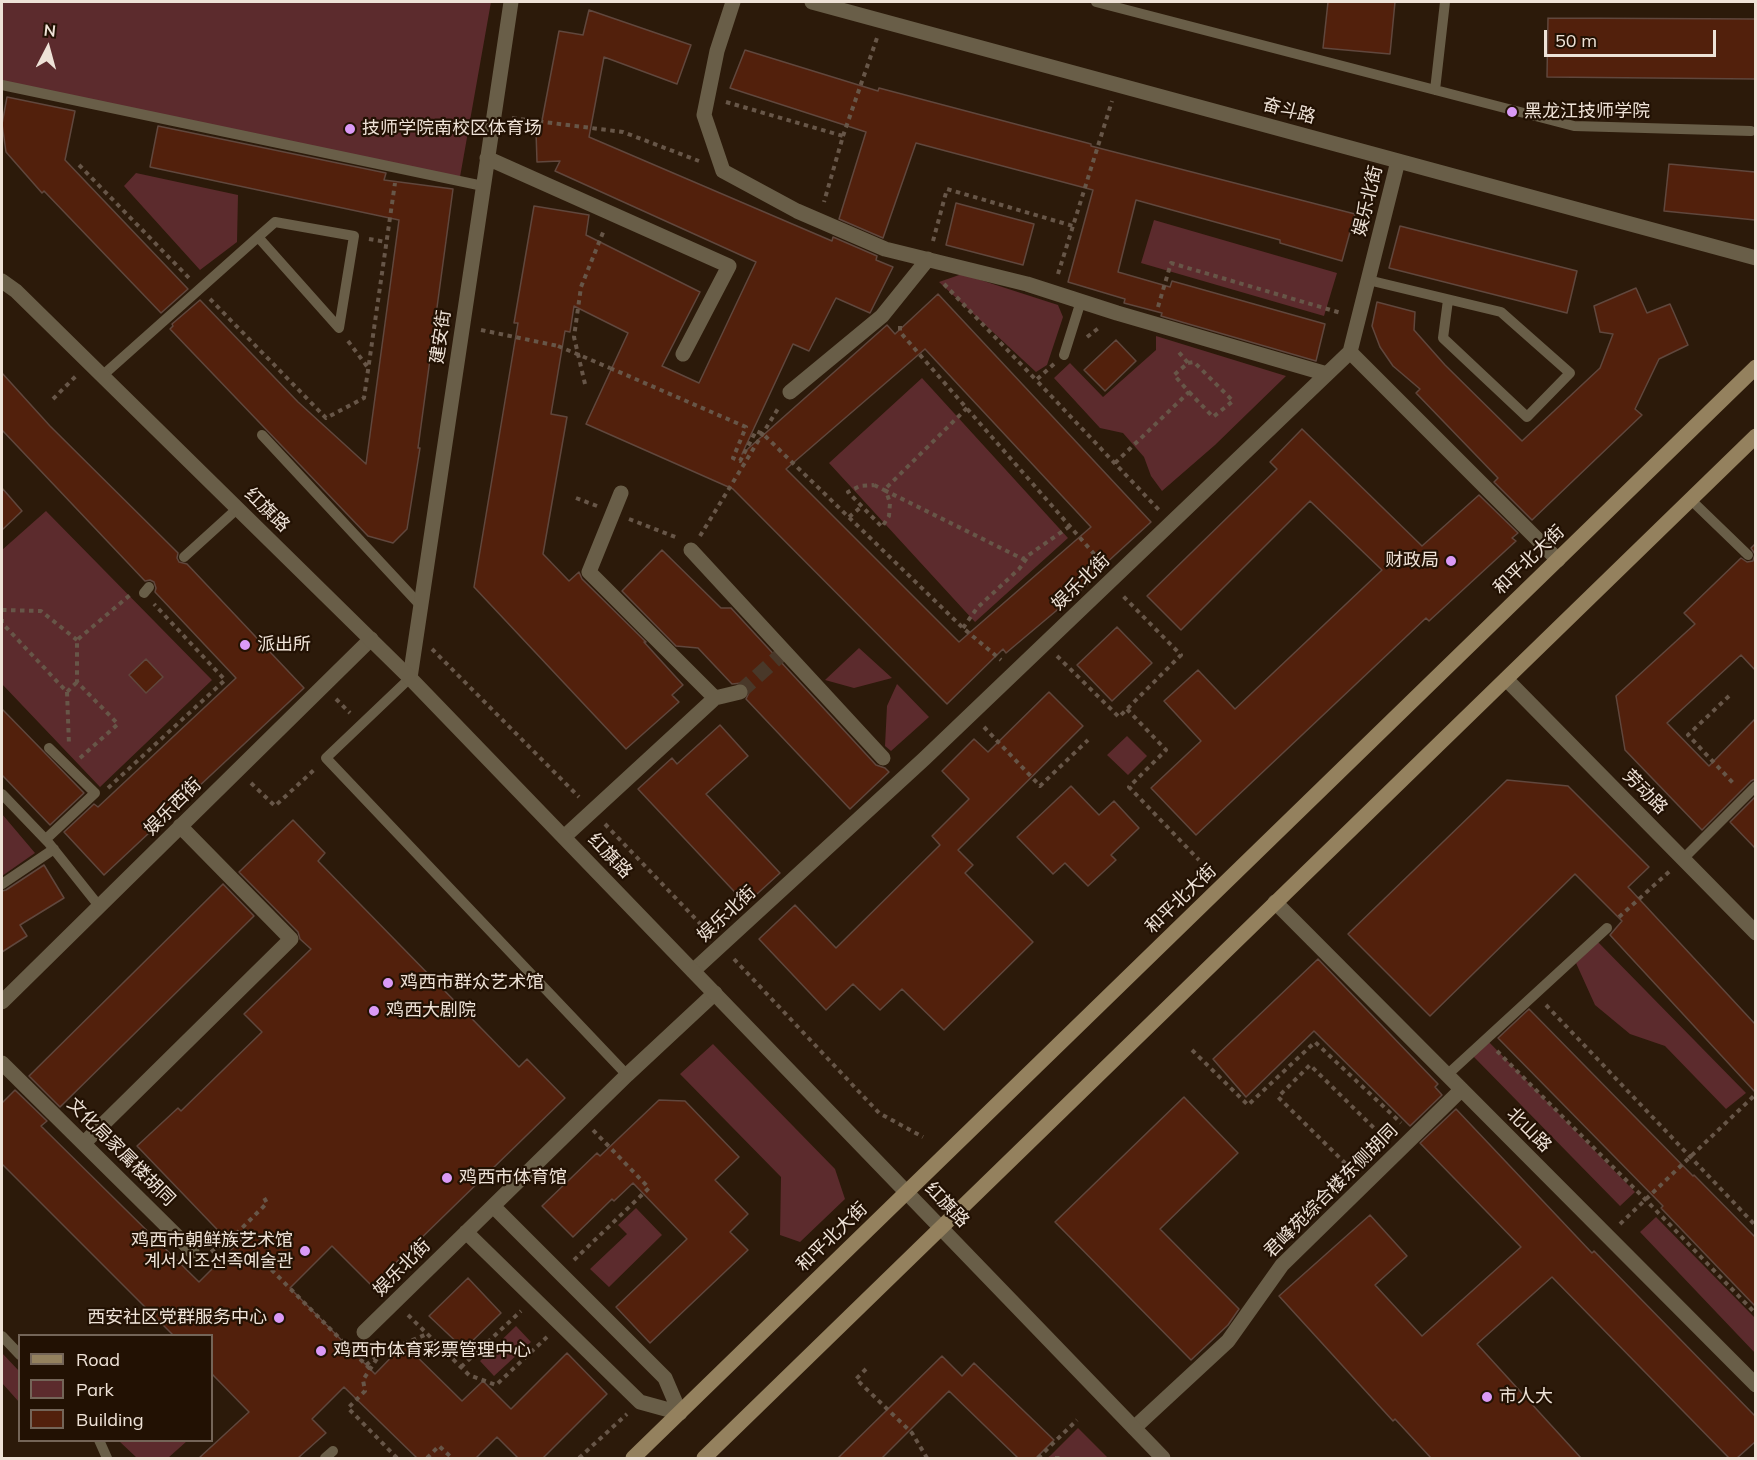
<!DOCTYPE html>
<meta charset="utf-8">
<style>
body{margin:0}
#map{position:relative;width:1757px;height:1460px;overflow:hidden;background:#2c1a0a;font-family:Mulish,sans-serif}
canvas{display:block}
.frame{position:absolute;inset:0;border:3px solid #eee2d7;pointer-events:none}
.legend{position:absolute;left:18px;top:1334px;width:195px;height:108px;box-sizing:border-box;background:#221103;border:2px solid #746558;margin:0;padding:8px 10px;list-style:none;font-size:18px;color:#eee2d7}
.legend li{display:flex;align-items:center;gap:12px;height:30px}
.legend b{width:30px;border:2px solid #746558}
.north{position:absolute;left:18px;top:18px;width:60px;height:60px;-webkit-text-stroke:4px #221103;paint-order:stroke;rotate:6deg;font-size:16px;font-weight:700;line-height:24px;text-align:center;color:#eee2d7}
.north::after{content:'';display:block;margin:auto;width:21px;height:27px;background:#eee2d7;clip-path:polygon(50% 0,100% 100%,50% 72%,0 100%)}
.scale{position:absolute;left:1544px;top:30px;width:172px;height:27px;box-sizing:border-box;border:3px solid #eee2d7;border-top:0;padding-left:8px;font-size:18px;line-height:21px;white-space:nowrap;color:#eee2d7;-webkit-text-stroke:4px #221103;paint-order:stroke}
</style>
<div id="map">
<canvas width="1757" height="1460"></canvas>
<div class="frame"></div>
<ul class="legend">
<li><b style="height:8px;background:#94815e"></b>Road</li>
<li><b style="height:16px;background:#5c2b2d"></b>Park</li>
<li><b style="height:16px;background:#52200c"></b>Building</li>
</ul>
<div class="north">N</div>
<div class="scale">50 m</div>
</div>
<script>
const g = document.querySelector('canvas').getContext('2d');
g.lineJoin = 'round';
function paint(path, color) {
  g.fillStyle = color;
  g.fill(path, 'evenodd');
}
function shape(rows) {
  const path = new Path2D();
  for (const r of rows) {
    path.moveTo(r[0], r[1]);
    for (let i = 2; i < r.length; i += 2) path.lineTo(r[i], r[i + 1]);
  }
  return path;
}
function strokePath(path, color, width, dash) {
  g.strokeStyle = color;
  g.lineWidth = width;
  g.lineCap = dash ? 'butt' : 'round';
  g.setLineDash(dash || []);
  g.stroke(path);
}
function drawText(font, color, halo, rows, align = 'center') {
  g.font = font + ' Mulish,"Noto Sans SC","Noto Sans KR",sans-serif';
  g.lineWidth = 4.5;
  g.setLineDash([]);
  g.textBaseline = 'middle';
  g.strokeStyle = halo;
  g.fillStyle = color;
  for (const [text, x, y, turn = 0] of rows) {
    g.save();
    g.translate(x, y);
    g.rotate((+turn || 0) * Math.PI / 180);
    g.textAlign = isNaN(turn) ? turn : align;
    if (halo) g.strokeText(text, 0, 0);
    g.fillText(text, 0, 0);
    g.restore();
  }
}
paint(shape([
 [2,2,491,2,460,177,2,81],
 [136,173,238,195,237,242,200,270,124,186],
 [1154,220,1337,273,1324,316,1141,263],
 [962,274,1058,305,1063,317,1047,365,1036,372,939,282],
 [1156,336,1286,376,1215,445,1162,491,1151,476,1144,457,1123,433,1100,428,1054,378,1070,363,1103,397,1156,350],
 [922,378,1068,538,975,622,829,463],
 [46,511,212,680,100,787,2,684,2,550],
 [859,648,892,678,854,688,825,680],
 [897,684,929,717,891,751,885,746,887,706],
 [1127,736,1147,756,1128,775,1107,755],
 [2,814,35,853,2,876],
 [1597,941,1746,1093,1726,1109,1665,1046,1630,1034,1595,1005,1576,963],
 [1486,1039,1635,1192,1620,1206,1473,1056],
 [713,1044,835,1169,845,1199,800,1242,780,1235,781,1177,680,1074],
 [636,1208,662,1235,609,1287,590,1269,627,1234,618,1225],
 [1656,1217,1755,1318,1755,1353,1640,1232],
 [516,1326,531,1342,494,1376,480,1361],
 [2,1353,19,1371,19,1402,2,1383],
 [1078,1428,1108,1458,1047,1458,1051,1455],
 [119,1441,187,1441,168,1458,137,1458]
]), '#5c2b2d');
const building = shape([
 [1328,2,1395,2,1390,54,1323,48,1328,2],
 [589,10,691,45,677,84,604,57,589,137,832,241,833,237,877,256,876,260,893,267,870,313,836,298,809,351,793,344,742,454,887,325,895,334,938,294,1151,522,1092,576,1094,579,1006,653,1003,649,947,704,733,489,586,424,628,333,574,306,570,332,565,331,551,414,567,417,543,554,569,581,579,572,582,579,646,642,644,642,683,685,672,695,679,702,626,749,474,587,518,323,514,323,534,206,589,215,586,235,700,292,662,366,699,383,756,262,555,171,560,161,537,162,536,131,540,131,559,31,583,35,589,10],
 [925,349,1091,527,959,642,786,469,925,349],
 [1548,18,1755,19,1755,79,1547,77,1548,18],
 [745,50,878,91,879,88,1091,144,1091,146,1355,214,1342,261,1280,243,1280,240,1136,200,1118,272,1170,287,1172,281,1325,324,1316,361,1161,316,1162,313,1124,303,1125,299,1068,282,1093,190,916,143,883,238,839,219,866,132,730,88,745,50],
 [7,97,75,111,65,160,188,289,161,313,44,191,42,193,6,152,2,124,7,97],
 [158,126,386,173,384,180,453,189,418,448,420,448,407,529,393,543,368,536,170,329,173,326,172,324,200,300,298,402,366,464,399,220,150,167,158,126],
 [1669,164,1755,172,1755,220,1664,211,1669,164],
 [956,203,1034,224,1023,265,946,245,956,203],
 [1400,226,1577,271,1567,313,1389,268,1400,226],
 [1636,288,1647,313,1670,304,1688,345,1659,359,1635,409,1642,415,1532,520,1494,482,1498,478,1416,393,1420,389,1393,366,1380,347,1372,326,1377,302,1415,312,1414,330,1445,365,1522,441,1600,368,1613,334,1600,332,1594,306,1636,288],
 [1116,340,1136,361,1105,391,1084,370,1116,340],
 [2,373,50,426,174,549,178,553,177,558,179,562,187,564,304,688,104,875,64,832,94,804,98,807,236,678,155,592,156,588,154,582,150,580,145,581,2,430,2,373],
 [1302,429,1422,546,1479,495,1518,533,1512,538,1516,541,1429,621,1426,618,1196,835,1151,788,1201,741,1164,701,1198,670,1235,709,1382,570,1310,501,1181,630,1147,596,1277,469,1270,462,1302,429],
 [2,488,22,511,2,530,2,488],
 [1755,544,1755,670,1741,655,1667,723,1709,766,1755,719,1755,779,1751,781,1702,830,1625,750,1616,696,1695,624,1684,613,1741,558,1747,562,1753,561,1755,554,1751,548,1755,544],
 [662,550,721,608,731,608,876,765,885,768,889,772,850,809,746,699,750,690,747,685,742,683,732,684,698,648,676,646,622,591,662,550],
 [1117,627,1152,663,1112,701,1077,665,1117,627],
 [146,659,163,677,146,693,129,675,146,659],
 [1049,692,1083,726,958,850,973,865,965,873,1033,942,944,1030,902,989,880,1010,853,984,826,1010,759,939,795,905,836,948,940,845,932,836,969,799,942,771,974,739,988,752,1049,692],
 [2,709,84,793,50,825,2,775,2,709],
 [720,725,748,756,706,794,780,873,746,904,638,789,672,758,677,764,720,725],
 [1507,780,1568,786,1649,867,1628,887,1755,1024,1755,1092,1610,935,1622,921,1575,874,1430,1016,1348,934,1507,780],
 [1071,786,1099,815,1114,801,1139,828,1111,855,1116,860,1088,886,1065,863,1053,874,1017,837,1071,786],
 [1755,797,1755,848,1730,822,1755,797],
 [293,820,325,853,318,861,519,1067,527,1059,565,1098,372,1286,332,1246,290,1288,375,1374,404,1344,462,1401,483,1381,511,1409,567,1353,607,1394,543,1458,518,1458,497,1437,476,1458,417,1458,344,1387,312,1419,326,1433,298,1458,199,1458,249,1412,212,1374,212,1335,173,1335,2,1164,2,1103,15,1090,47,1121,41,1126,199,1282,234,1247,137,1146,178,1108,181,1111,262,1032,244,1014,311,949,300,939,298,932,239,872,293,820],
 [44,865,64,898,20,925,27,936,2,952,2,891,6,890,44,865],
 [223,884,254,916,60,1107,29,1076,223,884],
 [1318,959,1438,1084,1435,1087,1442,1095,1410,1126,1314,1031,1246,1097,1213,1059,1318,959],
 [1529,1009,1693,1176,1694,1175,1755,1237,1755,1306,1661,1208,1663,1206,1498,1038,1529,1009],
 [1184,1097,1238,1153,1160,1229,1239,1309,1228,1325,1191,1360,1055,1222,1184,1097],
 [659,1100,685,1101,739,1157,715,1180,748,1214,730,1232,748,1250,650,1343,616,1307,687,1239,633,1183,614,1201,612,1199,573,1237,542,1206,597,1153,600,1156,659,1100],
 [1456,1109,1592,1253,1594,1251,1755,1416,1755,1442,1737,1458,1729,1458,1552,1277,1477,1344,1581,1458,1431,1458,1395,1419,1393,1421,1279,1296,1370,1215,1407,1256,1375,1285,1422,1336,1521,1247,1420,1143,1456,1109],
 [468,1278,501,1313,464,1349,429,1316,468,1278],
 [942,1356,962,1376,974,1363,1054,1440,1036,1458,1018,1458,949,1391,882,1458,838,1458,942,1356]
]);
paint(building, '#52200c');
strokePath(building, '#60473d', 1.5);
strokePath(shape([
 [740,692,784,652]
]), '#493829', 15, [15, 8]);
strokePath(shape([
 [726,102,843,136,824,202],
 [512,118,623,132,699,161],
 [843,136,877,38],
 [79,165,190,279],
 [369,239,386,242],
 [933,241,947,189,1073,226],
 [1058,274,1112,101],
 [944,284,1036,380],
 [210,299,326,418,364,398,395,183],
 [1158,307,1171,263,1341,313],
 [900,326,900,332,1102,563],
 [481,330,558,346],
 [1087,337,1100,327],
 [348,341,369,369],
 [1188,363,1194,362,1233,401,1213,417,1189,392],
 [1054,364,1036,380,1159,510],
 [610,368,746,427,733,458,740,461,756,431,763,434,963,628,1001,660],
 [585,384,574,337,581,287,604,230],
 [53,399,76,376],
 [967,408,884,490,1023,559,1070,526],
 [1115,463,1189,392,1174,375,1188,363,1177,350],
 [874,485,886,491,890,503,889,516,882,527,848,492,860,486,874,485],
 [576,498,597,506],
 [849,517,861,507],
 [629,519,678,538],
 [700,536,779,407],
 [2,610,41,611,77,640],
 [2,619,2,623,67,692,77,682],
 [963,628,977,608,1019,569,1027,558],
 [432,649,579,797],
 [1057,656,1119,717,1181,655,1122,595],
 [67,692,69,745],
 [1729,696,1688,735,1735,785],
 [336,699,350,713],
 [1127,709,1166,750,1129,787,1199,860],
 [984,727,1040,786,1088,740],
 [80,758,118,724,77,682,77,640,130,595],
 [251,783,275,806,315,769],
 [108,788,225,680,154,604],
 [605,824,710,934],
 [1619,917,1671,870],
 [734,959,879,1113,923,1137],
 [1546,1005,1756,1226],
 [1192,1050,1248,1105,1315,1042,1401,1123],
 [1497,1051,1646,1200,1756,1314],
 [1380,1134,1310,1065,1278,1097,1348,1166,1380,1134,1390,1131],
 [1620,1224,1756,1094],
 [236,1234,267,1203,263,1196],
 [211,1252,236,1234,370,1369],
 [574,1260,649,1188,593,1130],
 [408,1315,469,1375,496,1385,547,1337],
 [366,1365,380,1354,375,1347],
 [461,1367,521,1311],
 [866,1369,856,1379,912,1433,927,1458],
 [397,1458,348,1408,365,1391,363,1380,380,1354,427,1334],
 [427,1458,439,1446,452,1458],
 [579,1458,627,1414],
 [1038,1458,1077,1420],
 [1055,1458,1060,1458]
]), '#675648', 4, [4.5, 4.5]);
strokePath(shape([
 [1096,2,1574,126,1751,131],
 [2,85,483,186],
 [1435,90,1445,2],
 [1368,280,1501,312,1570,373,1527,417,1443,338,1448,300],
 [1064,355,1081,301],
 [102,376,258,237,275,222,354,236,339,328,258,237],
 [262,435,421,606],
 [1690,499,1748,555],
 [184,557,238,508],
 [144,593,149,587],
 [410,678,326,758,627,1075],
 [2,794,48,842,99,906],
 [46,839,95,793,49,748],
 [1683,859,1756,786],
 [2,884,54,849],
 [1447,1075,1607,928],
 [2,1336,20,1355],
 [99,1440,107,1458],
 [325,1458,333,1451]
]), '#695e48', 10);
strokePath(shape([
 [733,2,717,51,704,115,723,171,797,211,885,249,1027,284,1117,313,1327,374],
 [812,2,1756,258],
 [487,158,729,266,683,354],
 [1350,352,1558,560],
 [790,392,882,316,928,259],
 [691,550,883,758],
 [410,678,511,2],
 [1506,679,1756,933],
 [715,698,740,692],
 [564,837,715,698,589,572,621,493],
 [1275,902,1756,1385],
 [693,971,924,759,1350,352,1398,161],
 [2,1002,371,639],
 [2,1063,192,1251],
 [84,1143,291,939,180,826],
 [466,1232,640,1402,680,1413,665,1378,493,1206,627,1075,715,993],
 [364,1332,493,1206],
 [1134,1428,1228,1341,1282,1265,1461,1090]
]), '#695e48', 15);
strokePath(shape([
 [2,281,16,291,410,678,1163,1458]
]), '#695e48', 15);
strokePath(shape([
 [633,1458,1756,367],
 [704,1458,1756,436]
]), '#94815e', 15);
strokePath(shape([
 [558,346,610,368]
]), '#675648', 4, [4.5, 4.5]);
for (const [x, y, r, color] of [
 [1512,112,6,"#da9af6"],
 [350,129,6,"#da9af6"],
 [1451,561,6,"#da9af6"],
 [245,645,6,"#da9af6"],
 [388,983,6,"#da9af6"],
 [374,1011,6,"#da9af6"],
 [447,1178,6,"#da9af6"],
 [305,1251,6,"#da9af6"],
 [279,1318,6,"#da9af6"],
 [321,1351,6,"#da9af6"],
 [1487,1397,6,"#da9af6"]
]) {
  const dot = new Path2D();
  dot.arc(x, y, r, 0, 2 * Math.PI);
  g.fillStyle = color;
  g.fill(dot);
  strokePath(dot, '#221103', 2);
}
drawText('18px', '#eee2d7', '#221103', [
 ["奋斗路",1289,111,15],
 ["娱乐北街",1368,201,-76],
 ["建安街",441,337,-82],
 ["红旗路",267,510,44],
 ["和平北大街",1529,560,-44],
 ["娱乐北街",1081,582,-44],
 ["劳动路",1645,792,45],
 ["娱乐西街",173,807,-45],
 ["红旗路",610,856,46],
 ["和平北大街",1181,899,-44],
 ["娱乐北街",727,914,-43],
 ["北山路",1529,1130,45],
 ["文化局家属楼胡同",121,1152,45],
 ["君峰苑综合楼东侧胡同",1331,1191,-45],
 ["红旗路",947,1205,46],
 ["和平北大街",832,1237,-44],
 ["娱乐北街",402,1268,-45]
]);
drawText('18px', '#eee2d7', '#221103', [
 ["黑龙江技师学院",1524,112],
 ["技师学院南校区体育场",362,129],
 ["财政局",1439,561,"right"],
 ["派出所",257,645],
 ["鸡西市群众艺术馆",400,983],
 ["鸡西大剧院",386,1011],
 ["鸡西市体育馆",459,1178],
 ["鸡西市朝鲜族艺术馆",293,1241,"right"],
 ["계서시조선족예술관",293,1262,"right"],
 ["西安社区党群服务中心",267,1318,"right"],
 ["鸡西市体育彩票管理中心",333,1351],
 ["市人大",1499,1397]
], 'left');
</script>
